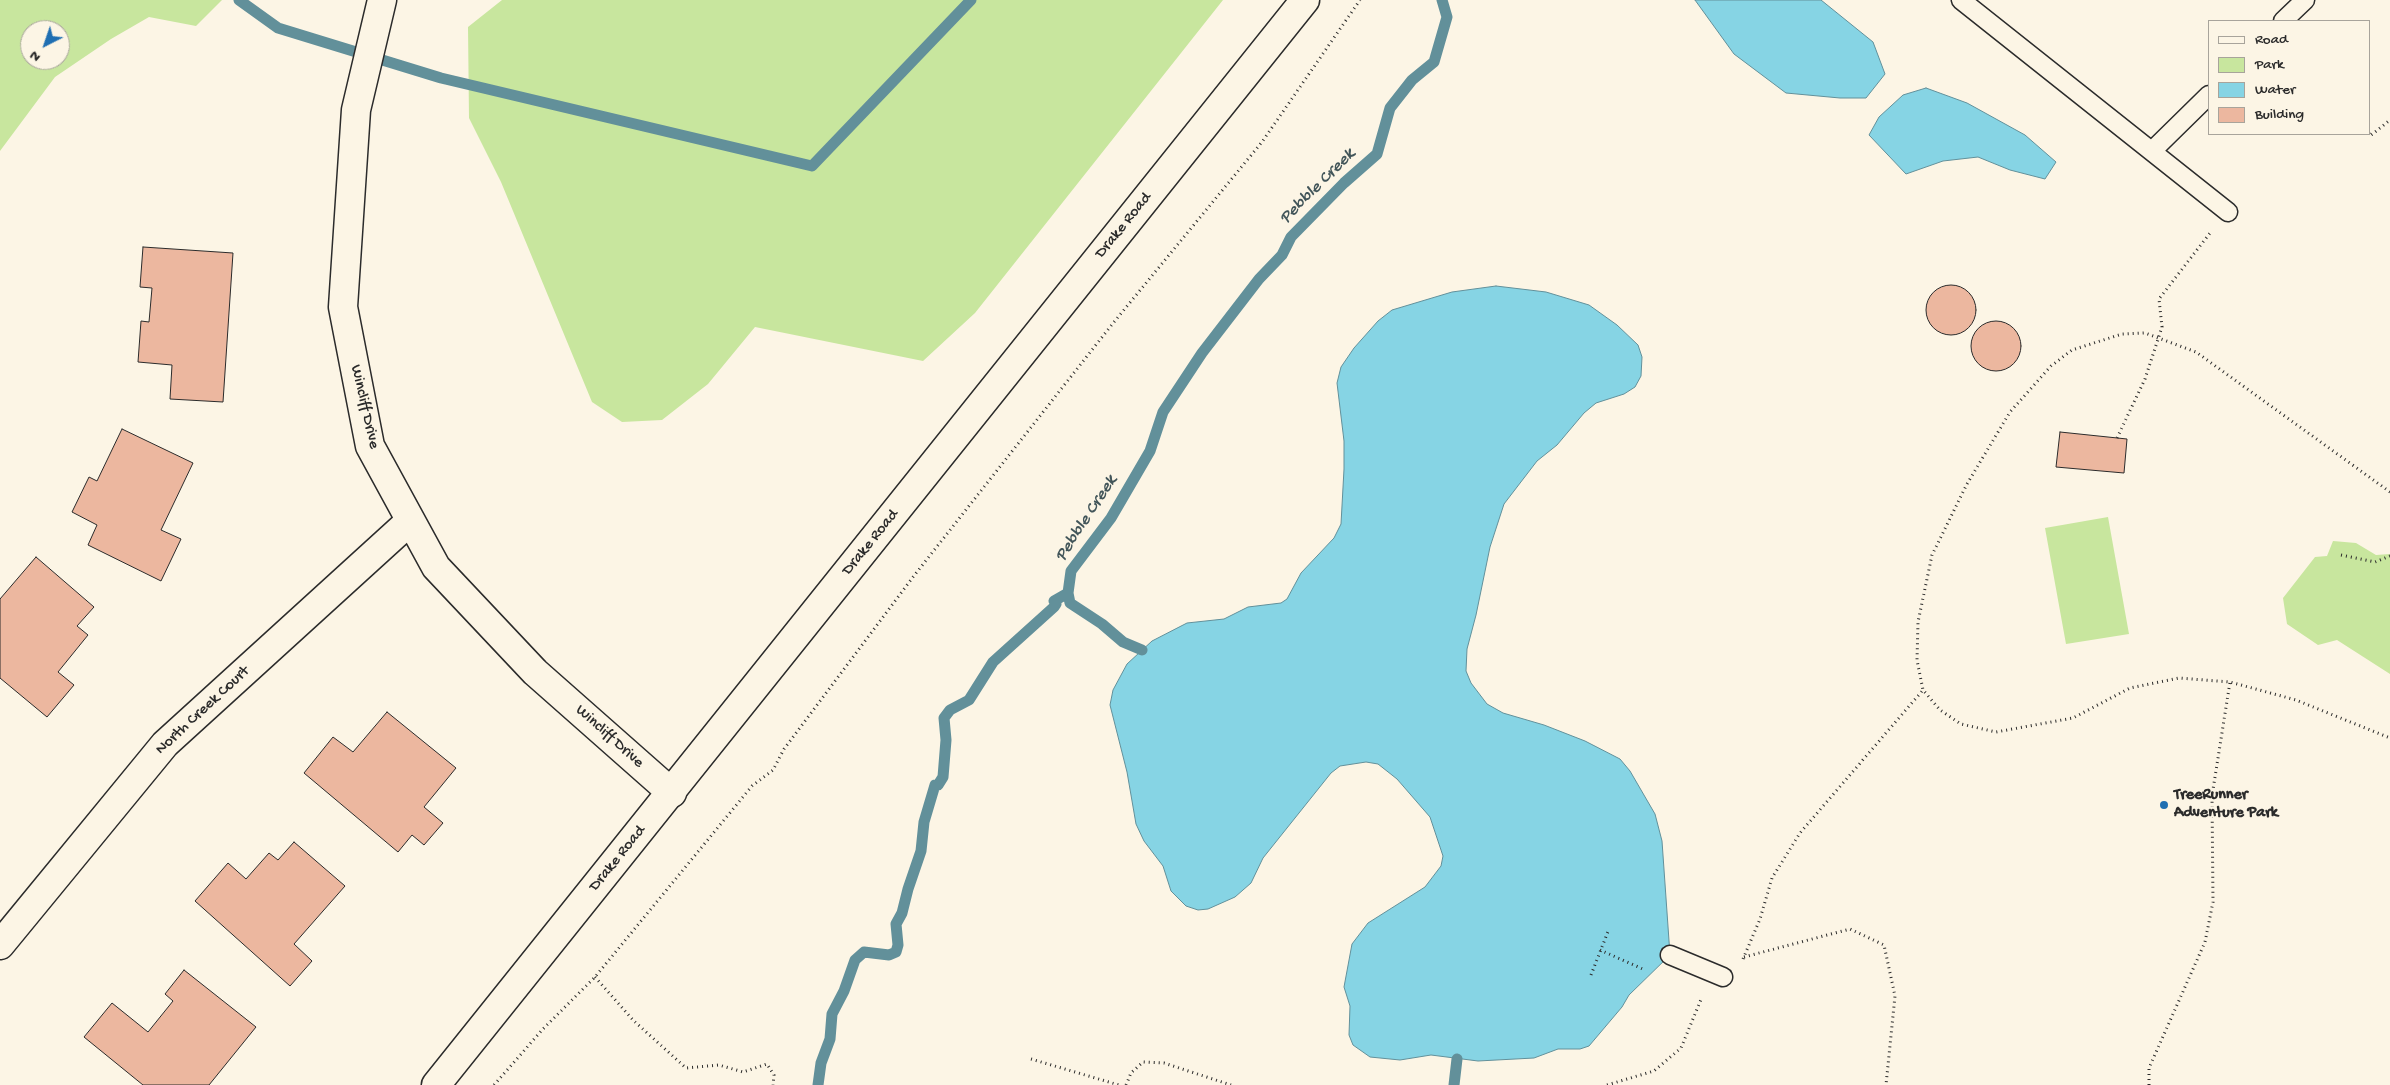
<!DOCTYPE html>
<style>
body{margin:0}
#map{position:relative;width:2390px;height:1085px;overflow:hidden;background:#fcf5e5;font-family:"Gochi Hand",sans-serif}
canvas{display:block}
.legend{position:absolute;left:2208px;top:20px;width:162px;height:115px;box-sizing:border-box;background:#fcf5e5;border:1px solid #a8a49b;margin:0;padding:6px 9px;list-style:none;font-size:15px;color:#2b2b2b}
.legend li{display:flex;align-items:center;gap:10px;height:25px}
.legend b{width:25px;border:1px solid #a8a49b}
.north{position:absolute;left:20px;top:20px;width:50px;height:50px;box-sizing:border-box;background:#fcf5e5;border:1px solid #a8a49b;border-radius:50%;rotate:221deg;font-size:14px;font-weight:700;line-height:20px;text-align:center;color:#2b2b2b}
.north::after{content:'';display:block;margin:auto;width:18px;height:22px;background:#1f6fb2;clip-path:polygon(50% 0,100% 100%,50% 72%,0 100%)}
</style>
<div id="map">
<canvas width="2390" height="1085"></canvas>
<ul class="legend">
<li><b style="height:6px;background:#fcf5e5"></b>Road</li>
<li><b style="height:14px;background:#c8e69e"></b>Park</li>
<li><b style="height:14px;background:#86d4e4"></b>Water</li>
<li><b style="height:14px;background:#ecb79f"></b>Building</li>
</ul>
<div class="north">N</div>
</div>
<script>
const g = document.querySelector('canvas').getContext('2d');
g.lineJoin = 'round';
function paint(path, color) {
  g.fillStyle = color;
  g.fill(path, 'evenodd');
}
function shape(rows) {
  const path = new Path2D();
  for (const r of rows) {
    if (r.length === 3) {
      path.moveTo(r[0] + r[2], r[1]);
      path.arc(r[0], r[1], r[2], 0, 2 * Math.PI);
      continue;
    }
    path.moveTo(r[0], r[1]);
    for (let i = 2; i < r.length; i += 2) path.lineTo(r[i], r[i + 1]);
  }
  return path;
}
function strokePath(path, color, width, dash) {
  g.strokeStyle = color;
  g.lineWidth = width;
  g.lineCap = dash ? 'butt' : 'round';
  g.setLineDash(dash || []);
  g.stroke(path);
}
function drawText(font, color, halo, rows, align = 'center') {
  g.font = font + ' "Gochi Hand",sans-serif';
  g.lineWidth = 4;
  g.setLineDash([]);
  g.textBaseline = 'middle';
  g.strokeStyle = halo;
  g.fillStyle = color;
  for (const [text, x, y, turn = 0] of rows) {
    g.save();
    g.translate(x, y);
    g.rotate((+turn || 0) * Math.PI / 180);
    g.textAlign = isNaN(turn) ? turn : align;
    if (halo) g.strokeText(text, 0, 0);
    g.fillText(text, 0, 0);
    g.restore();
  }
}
paint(shape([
 [0,0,222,0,196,26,149,17,111,39,55,77,0,151],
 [30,30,60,30,60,60,30,60],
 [502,0,1223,0,975,313,923,361,755,327,708,384,662,420,622,422,592,402,501,182,469,118,468,27],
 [2108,517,2129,634,2066,644,2045,528],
 [2333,541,2356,543,2376,555,2390,554,2390,674,2337,640,2318,645,2287,624,2283,598,2315,557,2327,556]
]), '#c8e69e');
const water = shape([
 [1695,0,1821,0,1873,42,1885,74,1866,98,1840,98,1786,93,1734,54,1695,0],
 [1926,88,1967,103,2025,135,2056,162,2045,179,2010,170,1978,157,1943,161,1906,174,1869,135,1879,117,1903,95,1926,88],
 [1496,286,1546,292,1589,305,1617,325,1638,345,1642,357,1641,376,1635,387,1624,394,1596,403,1584,413,1557,445,1537,461,1504,504,1490,547,1476,615,1467,649,1466,671,1471,683,1487,704,1503,713,1544,725,1585,741,1620,759,1630,771,1655,814,1662,841,1670,955,1629,995,1622,1007,1589,1046,1580,1049,1558,1049,1534,1058,1478,1061,1431,1055,1400,1060,1370,1057,1353,1045,1349,1035,1350,1006,1344,987,1352,944,1368,923,1425,887,1441,866,1443,856,1430,817,1397,779,1378,764,1366,762,1340,766,1331,773,1263,858,1251,883,1235,897,1208,909,1198,910,1186,906,1171,891,1163,866,1144,841,1136,824,1127,772,1110,705,1113,690,1127,664,1152,641,1187,623,1224,619,1248,607,1281,603,1287,599,1301,573,1334,538,1341,524,1344,469,1344,441,1337,383,1341,367,1354,348,1378,321,1392,310,1452,292,1496,286]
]);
paint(water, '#86d4e4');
strokePath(water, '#62909a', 1);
strokePath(shape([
 [239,0,278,28,441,78,812,166,971,0],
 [1142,650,1123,642,1102,624,1070,603,1068,593,1071,571,1111,518,1150,451,1163,412,1202,353,1259,279,1282,255,1291,237,1344,183,1377,154,1390,108,1412,80,1434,62,1447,17,1442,0],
 [818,1085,821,1063,830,1039,832,1014,844,991,855,960,864,952,889,955,896,952,898,945,896,924,902,913,908,889,921,851,924,822,935,785,938,785,943,777,946,740,944,718,950,710,969,700,993,662,1054,607,1056,604,1054,601,1068,593],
 [1454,1085,1457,1059]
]), '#62909a', 11);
const building = shape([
 [143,247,233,253,223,402,170,399,172,365,138,362,141,321,149,322,152,288,140,287,143,247],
 [1951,310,25],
 [1996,346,25],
 [122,429,193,463,161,530,181,539,161,581,88,545,97,525,72,512,89,477,97,481,122,429],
 [2060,432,2127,439,2124,473,2056,467,2060,432],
 [36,557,94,607,77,626,88,635,58,672,74,685,47,717,0,678,0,599,36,557],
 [387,712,456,768,424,807,443,823,424,845,412,835,398,852,304,773,333,737,353,752,387,712],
 [294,842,345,886,294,944,312,961,290,986,195,901,228,863,246,879,269,853,278,860,294,842],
 [184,970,256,1027,209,1085,143,1085,84,1037,112,1003,148,1032,173,1001,165,994,184,970]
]);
paint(building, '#ecb79f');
strokePath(building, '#2b2b2b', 1);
const service = shape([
 [1961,0,2228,212],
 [2283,21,2305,0],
 [2153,150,2209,95],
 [1670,955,1723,977]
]);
const minor = shape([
 [382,0,356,110,343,307,370,446,436,567,535,672,672,793],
 [0,945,165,744,410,521]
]);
const tertiary = shape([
 [436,1085,1305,0]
]);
strokePath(service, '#2b2b2b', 21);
strokePath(minor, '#2b2b2b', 31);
strokePath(tertiary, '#2b2b2b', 31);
strokePath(shape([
 [2369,133,2370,136,2390,120],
 [2117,438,2145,379,2162,327,2159,299,2210,233],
 [2390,492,2196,352,2145,333,2122,334,2072,350,2051,366,2010,412,1967,484,1932,555,1918,622,1917,660,1923,690,1940,710,1961,724,1996,732,2073,718,2130,688,2179,678,2230,682,2296,700,2390,738],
 [2341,555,2375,562,2390,556],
 [1600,950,1645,970],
 [1744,957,1850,929,1884,945,1895,996,1886,1085],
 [1743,959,1760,919,1772,878,1800,833,1923,690],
 [1591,975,1609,929],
 [595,977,634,1021,686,1068,719,1065,743,1072,767,1064,774,1075,773,1085],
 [1031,1059,1119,1085],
 [494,1085,543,1029,595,977,752,786,773,770,784,749,913,577,1114,322,1262,142,1360,0],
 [1126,1085,1131,1073,1143,1062,1164,1063,1231,1085],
 [1607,1085,1654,1071,1681,1048,1702,997],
 [2149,1085,2149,1068,2205,942,2213,902,2212,796,2230,682]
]), '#2b2b2b', 3, [1, 4]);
strokePath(service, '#fcf5e5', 18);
strokePath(minor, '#fcf5e5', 28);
strokePath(tertiary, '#fcf5e5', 28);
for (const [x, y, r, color] of [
 [2164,805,5,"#1f6fb2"]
]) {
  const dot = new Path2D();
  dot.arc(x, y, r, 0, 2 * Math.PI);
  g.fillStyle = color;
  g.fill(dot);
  strokePath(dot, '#fcf5e5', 2);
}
drawText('16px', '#2b2b2b', '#fcf5e5', [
 ["Drake Road",1124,226,-51],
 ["Wincliff Drive",364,407,77],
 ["Drake Road",871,543,-51],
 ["North Creek Court",203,711,-43],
 ["Wincliff Drive",609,737,42],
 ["Drake Road",618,859,-51]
]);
drawText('bold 16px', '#2b2b2b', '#fcf5e5', [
 ["TreeRunner",2174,796],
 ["Adventure Park",2174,814]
], 'left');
drawText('italic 18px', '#425559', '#fcf5e5', [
 ["Pebble Creek",1318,187,-45],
 ["Pebble Creek",1087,519,-57]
]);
</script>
